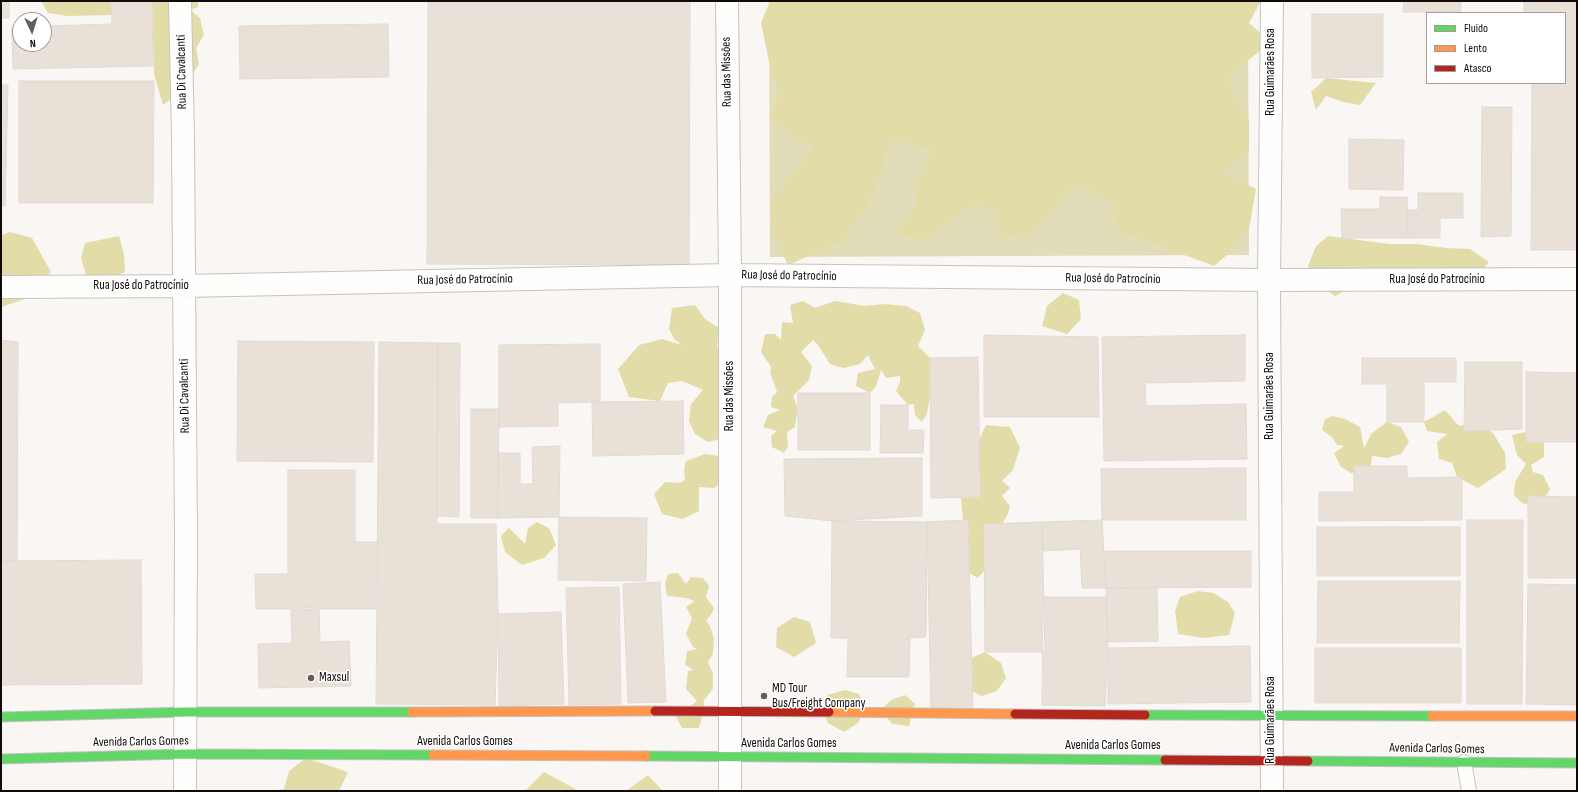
<!DOCTYPE html>
<meta charset="utf-8">
<style>
body{margin:0}
#map{position:relative;width:1578px;height:792px;overflow:hidden;background:#faf6f4;font-family:"Sofia Sans Condensed",sans-serif}
canvas{display:block}
.frame{position:absolute;inset:0;border:2px solid #100b09;pointer-events:none}
.legend{position:absolute;left:1426px;top:12px;width:140px;height:72px;box-sizing:border-box;background:#fff;border:1px solid #9f9d9d;margin:0;padding:5px 7px;list-style:none;font-size:12px;color:#100b09}
.legend li{display:flex;align-items:center;gap:8px;height:20px}
.legend b{width:20px;border:1px solid #9f9d9d}
.north{position:absolute;left:12px;top:12px;width:40px;height:40px;box-sizing:border-box;background:#fff;border:1px solid #9f9d9d;border-radius:50%;rotate:176deg;font-size:11px;font-weight:700;line-height:16px;text-align:center;color:#100b09}
.north::after{content:'';display:block;margin:auto;width:14px;height:18px;background:#625d5b;clip-path:polygon(50% 0,100% 100%,50% 72%,0 100%)}
</style>
<div id="map">
<canvas width="1578" height="792"></canvas>
<div class="frame"></div>
<ul class="legend">
<li><b style="height:5px;background:#63d668"></b>Fluido</li>
<li><b style="height:5px;background:#ff974d"></b>Lento</li>
<li><b style="height:5px;background:#b3261e"></b>Atasco</li>
</ul>
<div class="north">N</div>
</div>
<script>
const g = document.querySelector('canvas').getContext('2d');
g.lineJoin = 'round';
function paint(path, color) {
  g.fillStyle = color;
  g.fill(path, 'evenodd');
}
function shape(rows) {
  const path = new Path2D();
  for (const r of rows) {
    path.moveTo(r[0], r[1]);
    for (let i = 2; i < r.length; i += 2) path.lineTo(r[i], r[i + 1]);
  }
  return path;
}
function strokePath(path, color, width, dash) {
  g.strokeStyle = color;
  g.lineWidth = width;
  g.lineCap = dash ? 'butt' : 'round';
  g.setLineDash(dash || []);
  g.stroke(path);
}
function drawText(font, color, halo, rows, align = 'center') {
  g.font = font + ' "Sofia Sans Condensed",sans-serif';
  g.lineWidth = 3;
  g.setLineDash([]);
  g.textBaseline = 'middle';
  g.strokeStyle = halo;
  g.fillStyle = color;
  for (const [text, x, y, turn = 0] of rows) {
    g.save();
    g.translate(x, y);
    g.rotate((+turn || 0) * Math.PI / 180);
    g.textAlign = isNaN(turn) ? turn : align;
    if (halo) g.strokeText(text, 0, 0);
    g.fillText(text, 0, 0);
    g.restore();
  }
}
paint(shape([
 [769,1,1248,1,1249,255,770,257]
]), '#e1ddb9');
paint(shape([
 [41,1,111,1,111,15,68,16,48,13],
 [152,1,198,1,198,7,190,10,200,18,204,35,196,48,199,64,182,91,163,105,154,74],
 [770,1,1261,1,1249,23,1271,42,1227,77,1249,120,1249,151,1224,173,1256,189,1249,229,1227,255,1214,266,1117,230,1113,204,1077,182,1032,231,1000,239,997,215,977,202,926,240,895,233,915,206,920,176,932,150,890,138,879,180,864,212,841,242,788,265,773,233,770,202,814,147,770,121,779,92,770,66,761,23],
 [1326,78,1376,83,1360,105,1343,102,1326,96,1316,110,1311,92],
 [10,232,32,238,51,272,31,297,1,307,1,235],
 [119,236,124,254,125,272,114,277,88,282,81,258,85,243],
 [1328,236,1389,244,1417,244,1446,248,1470,249,1489,262,1477,276,1459,280,1440,267,1419,281,1359,283,1335,296,1317,283,1308,266,1316,246],
 [1063,293,1079,300,1081,319,1067,334,1042,326,1047,306],
 [803,301,815,308,835,301,865,306,884,304,906,306,920,313,925,330,918,346,930,358,930,396,927,414,922,422,915,415,914,404,908,405,896,391,900,382,900,376,886,378,881,370,876,386,870,393,856,386,858,373,875,369,868,355,860,364,843,368,830,364,818,345,813,340,801,352,812,366,809,380,793,396,798,408,795,427,787,432,788,446,784,453,772,447,771,436,777,431,763,427,768,415,780,410,771,407,772,397,777,392,770,372,771,367,761,352,765,334,775,334,781,340,782,322,793,323,790,305],
 [695,305,705,319,719,328,717,348,726,350,724,438,708,442,695,434,689,421,691,404,703,390,682,381,668,383,660,401,629,397,618,369,639,345,662,339,682,345,675,340,669,329,672,308],
 [1445,410,1459,426,1476,422,1493,433,1505,453,1506,469,1478,488,1457,477,1452,463,1439,459,1437,442,1447,434,1427,431,1424,422],
 [1333,416,1345,419,1360,427,1364,448,1371,434,1387,422,1401,427,1409,442,1401,454,1387,458,1372,456,1370,471,1351,473,1341,467,1334,453,1344,446,1337,445,1332,437,1322,430,1325,419],
 [986,425,1010,427,1020,448,1013,470,1002,481,1010,488,1002,496,1010,506,1008,514,1002,524,984,524,984,571,978,578,969,573,969,533,963,520,961,498,980,497,979,440],
 [1531,431,1544,442,1544,457,1531,465,1533,472,1543,475,1550,489,1540,507,1522,503,1514,495,1515,482,1526,464,1517,455,1512,435],
 [705,454,727,457,727,479,714,488,699,487,699,511,682,519,662,514,654,494,665,482,680,483,685,480,684,469,686,461],
 [537,522,549,528,556,545,544,558,522,565,505,552,501,536,509,528,525,544,528,528],
 [678,573,686,584,691,577,703,578,709,586,706,597,714,608,712,613,706,621,710,626,714,639,713,654,708,662,713,674,713,689,704,700,703,714,699,728,682,728,676,717,697,701,686,689,688,671,694,670,685,665,687,651,697,649,693,647,686,634,692,618,686,607,695,601,686,598,667,596,665,584,668,574],
 [1198,591,1213,593,1228,602,1235,613,1229,635,1204,638,1178,634,1175,611,1180,597],
 [794,617,810,622,816,643,794,657,776,647,777,628],
 [985,652,1001,663,1006,678,997,691,982,696,967,689,971,658],
 [845,690,859,694,866,708,858,723,844,732,828,723,823,711,827,695],
 [905,695,915,704,909,726,892,724,881,710,891,700],
 [306,758,348,772,339,791,267,791,284,789,289,771],
 [544,772,579,791,525,791],
 [648,775,663,791,626,791]
]), '#e2dda8');
const building = shape([
 [1,1,9,1,9,18,1,18,1,1],
 [111,1,152,1,153,66,13,69,12,27,20,26,20,44,44,44,44,26,112,24,111,1],
 [428,1,690,1,689,265,427,264,428,1],
 [1404,1,1461,1,1461,12,1403,12,1404,1],
 [1524,1,1577,1,1577,72,1565,72,1565,13,1524,13,1524,1],
 [1312,14,1383,14,1383,77,1312,78,1312,14],
 [388,24,389,77,240,79,239,26,388,24],
 [1565,73,1577,73,1577,250,1531,250,1532,83,1565,83,1565,73],
 [19,81,154,81,153,203,19,203,19,81],
 [1,85,8,85,5,206,1,206,1,85],
 [1482,107,1512,107,1511,236,1481,237,1482,107],
 [1349,139,1404,140,1403,190,1349,189,1349,139],
 [1418,193,1463,193,1463,218,1440,218,1440,238,1408,238,1408,210,1418,210,1418,193],
 [1380,197,1407,197,1408,238,1342,238,1341,209,1380,209,1380,197],
 [984,335,1098,337,1099,417,984,417,984,335],
 [1245,335,1245,381,1145,383,1146,406,1246,404,1247,459,1104,461,1102,337,1245,335],
 [1,340,18,342,17,561,1,561,1,340],
 [238,341,374,342,373,462,237,461,238,341],
 [379,342,438,343,437,524,496,524,498,614,495,705,376,704,379,342],
 [438,343,460,343,459,517,437,516,438,343],
 [600,344,600,402,558,403,558,426,499,427,499,345,600,344],
 [978,357,980,497,931,498,930,358,978,357],
 [1362,358,1456,358,1456,382,1424,382,1424,422,1387,422,1387,384,1362,384,1362,358],
 [1465,362,1522,362,1522,429,1464,431,1465,362],
 [1526,372,1577,373,1577,442,1526,442,1526,372],
 [798,393,870,393,870,450,798,450,798,393],
 [683,401,684,454,593,456,592,402,683,401],
 [881,405,908,405,908,430,924,430,923,453,880,453,881,405],
 [471,409,499,409,498,518,471,518,471,409],
 [560,446,559,517,498,518,498,453,520,453,520,484,533,484,532,447,560,446],
 [922,458,922,516,832,521,785,516,784,459,922,458],
 [1354,466,1407,466,1407,478,1462,477,1462,520,1319,521,1319,492,1354,492,1354,466],
 [1246,468,1246,520,1102,520,1101,469,1246,468],
 [288,470,355,470,355,542,378,542,378,609,256,609,255,574,288,574,288,470],
 [1528,496,1577,497,1577,578,1528,578,1528,496],
 [559,517,647,518,646,581,558,580,559,517],
 [968,520,973,711,931,712,927,522,968,520],
 [1102,520,1106,588,1082,588,1080,549,1043,551,1042,522,1102,520],
 [1467,520,1523,520,1522,704,1467,704,1467,520],
 [832,521,927,522,926,637,910,638,909,677,847,677,848,638,831,638,832,521],
 [1042,522,1045,652,985,652,984,524,1042,522],
 [1317,527,1460,527,1460,576,1317,576,1317,527],
 [1105,551,1251,551,1251,587,1106,588,1105,551],
 [141,560,142,684,1,685,1,561,141,560],
 [1318,581,1460,581,1459,643,1317,643,1318,581],
 [660,582,666,702,628,703,623,584,660,582],
 [1528,584,1577,585,1577,705,1526,704,1528,584],
 [619,587,621,704,569,705,566,588,619,587],
 [1157,587,1158,641,1107,642,1106,588,1157,587],
 [1043,597,1106,597,1108,648,1105,706,1042,705,1043,597],
 [319,607,320,642,349,641,351,686,259,688,258,644,292,643,291,608,319,607],
 [561,612,564,704,499,706,498,614,561,612],
 [1250,646,1251,702,1108,704,1108,648,1250,646],
 [1315,648,1461,648,1461,703,1315,703,1315,648]
]);
paint(building, '#e9e1d7');
strokePath(building, '#dedbd7', 1);
const lane = shape([
 [1464,762,1469,791]
]);
const street = shape([
 [180,1,183,137,186,535,185,791],
 [727,1,730,275,730,791],
 [1,287,183,286,730,275,1269,280,1577,279],
 [1272,791,1269,280,1272,1]
]);
const fast = shape([
 [1145,715,1432,716],
 [1,717,186,712,412,712],
 [646,756,1165,760],
 [1,759,185,754,433,755],
 [1308,761,1577,763]
]);
const slow = shape([
 [412,712,655,711],
 [829,712,1015,714],
 [1432,716,1577,716],
 [433,755,646,756]
]);
const jam = shape([
 [655,711,829,712],
 [1015,714,1145,715],
 [1165,760,1308,761]
]);
strokePath(lane, '#c7c2c0', 16);
strokePath(street, '#c7c2c0', 24);
strokePath(fast, '#c7c2c0', 11);
strokePath(slow, '#c7c2c0', 11);
strokePath(jam, '#c7c2c0', 11);
strokePath(lane, '#fefefd', 14);
strokePath(street, '#fefefd', 22);
strokePath(fast, '#63d668', 9);
strokePath(slow, '#ff974d', 9);
strokePath(jam, '#b3261e', 9);
for (const [x, y, r, color] of [
 [311,678,4,"#625d5b"],
 [764,696,4,"#625d5b"]
]) {
  const dot = new Path2D();
  dot.arc(x, y, r, 0, 2 * Math.PI);
  g.fillStyle = color;
  g.fill(dot);
  strokePath(dot, '#fff', 1.5);
}
drawText('13px', '#100b09', '#fff', [
 ["Rua Di Cavalcanti",182,72,-91],
 ["Rua das Missões",727,72,-91],
 ["Rua Guimarães Rosa",1271,72,-90],
 ["Rua José do Patrocínio",789,276,1],
 ["Rua José do Patrocínio",1113,279,1],
 ["Rua José do Patrocínio",465,280,-1],
 ["Rua José do Patrocínio",1437,280],
 ["Rua José do Patrocínio",141,286],
 ["Rua Di Cavalcanti",185,396,-91],
 ["Rua das Missões",730,396,-90],
 ["Rua Guimarães Rosa",1270,396,-90],
 ["Rua Guimarães Rosa",1271,720,-90],
 ["Avenida Carlos Gomes",141,742,-1],
 ["Avenida Carlos Gomes",465,742],
 ["Avenida Carlos Gomes",789,744],
 ["Avenida Carlos Gomes",1113,746],
 ["Avenida Carlos Gomes",1437,749,1]
]);
drawText('13px', '#100b09', '#fff', [
 ["Maxsul",319,678],
 ["MD Tour",772,689],
 ["Bus/Freight Company",772,704]
], 'left');
</script>
